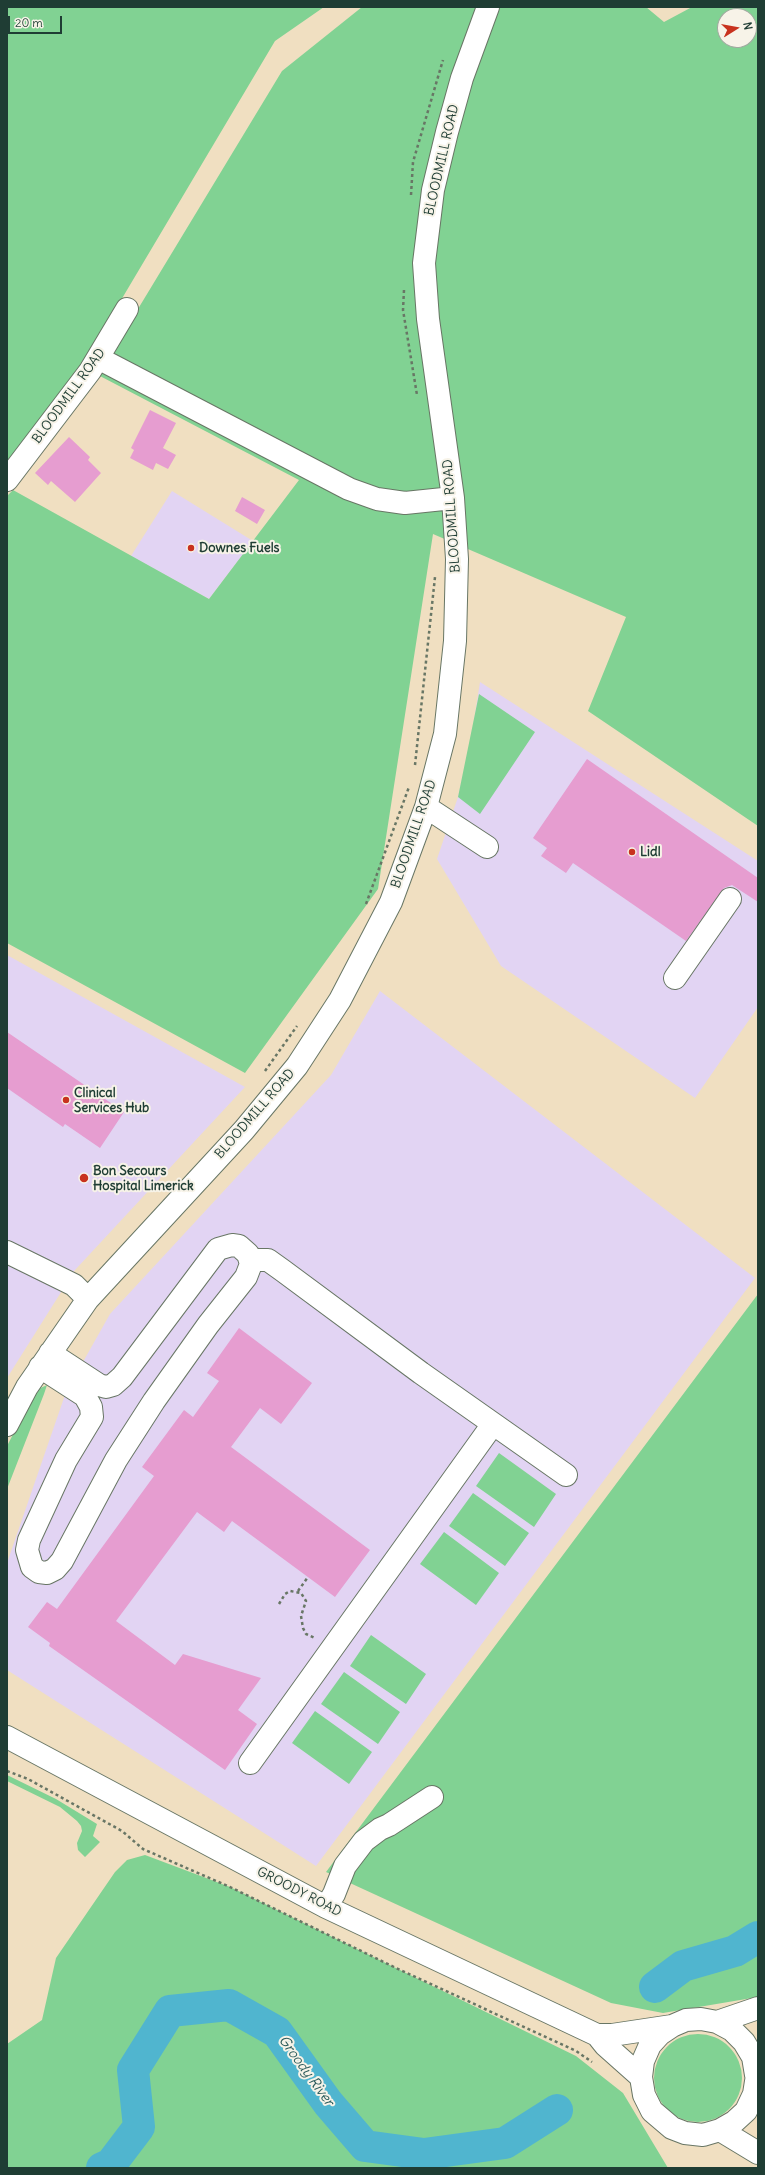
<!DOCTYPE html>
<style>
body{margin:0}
#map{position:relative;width:765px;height:2175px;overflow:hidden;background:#f0dfc1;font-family:Delius,sans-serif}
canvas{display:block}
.frame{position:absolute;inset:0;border:8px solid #1f3d34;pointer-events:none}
.north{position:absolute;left:717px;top:8px;width:40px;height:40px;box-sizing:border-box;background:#f7f3e8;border:1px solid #a1aaa0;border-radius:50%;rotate:79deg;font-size:11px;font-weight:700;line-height:16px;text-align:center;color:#1f3d34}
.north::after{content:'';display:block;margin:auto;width:14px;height:18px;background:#c8321e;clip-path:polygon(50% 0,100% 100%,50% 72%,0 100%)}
.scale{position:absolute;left:8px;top:16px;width:54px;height:18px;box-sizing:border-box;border:2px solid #1f3d34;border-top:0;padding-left:5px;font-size:12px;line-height:14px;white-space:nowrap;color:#1f3d34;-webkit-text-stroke:3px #f7f3e8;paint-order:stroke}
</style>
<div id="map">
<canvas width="765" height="2175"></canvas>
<div class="frame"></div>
<div class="north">N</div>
<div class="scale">20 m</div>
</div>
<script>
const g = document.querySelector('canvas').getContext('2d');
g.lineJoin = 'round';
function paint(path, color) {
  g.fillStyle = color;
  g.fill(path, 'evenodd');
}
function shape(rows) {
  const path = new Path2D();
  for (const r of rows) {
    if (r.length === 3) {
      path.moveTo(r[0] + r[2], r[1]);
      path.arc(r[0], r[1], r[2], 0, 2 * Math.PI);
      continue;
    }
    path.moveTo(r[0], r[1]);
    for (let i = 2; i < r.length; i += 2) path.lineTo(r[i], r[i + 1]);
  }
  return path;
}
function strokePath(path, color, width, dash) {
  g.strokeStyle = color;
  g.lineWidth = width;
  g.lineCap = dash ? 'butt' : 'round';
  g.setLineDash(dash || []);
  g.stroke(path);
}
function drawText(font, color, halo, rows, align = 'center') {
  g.font = font + ' Delius,sans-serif';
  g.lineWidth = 4;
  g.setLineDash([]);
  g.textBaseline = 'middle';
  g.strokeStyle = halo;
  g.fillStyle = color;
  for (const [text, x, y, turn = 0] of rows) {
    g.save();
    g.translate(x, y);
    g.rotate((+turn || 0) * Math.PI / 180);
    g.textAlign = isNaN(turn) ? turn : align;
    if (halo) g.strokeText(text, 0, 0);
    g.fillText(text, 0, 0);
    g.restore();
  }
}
paint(shape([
 [172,491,253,541,209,599,131,556],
 [480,682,758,861,758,1007,695,1098,501,966,437,859,458,797,471,740],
 [7,955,245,1087,75,1270,7,1378],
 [380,991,755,1278,316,1866,7,1670,7,1563,66,1392,110,1314,331,1075]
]), '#e2d4f3');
paint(shape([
 [7,7,324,7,275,41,86,359,7,462],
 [362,7,646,7,664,22,692,7,758,7,758,826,588,711,626,617,433,534,378,889,245,1073,7,943,7,496,13,490,209,599,299,480,98,375,282,71],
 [725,16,749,16,749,40,725,40],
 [479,694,535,732,480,814,458,797],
 [758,1294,758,1997,663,2013,611,2003,326,1872],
 [47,1385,44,1394,7,1489,7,1446,36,1390],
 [499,1453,556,1494,534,1527,476,1486],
 [473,1493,529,1533,505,1566,449,1526],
 [444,1532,499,1573,476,1605,420,1564],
 [371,1635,426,1674,406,1704,350,1666],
 [344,1672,400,1712,378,1744,321,1704],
 [315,1711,372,1752,349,1784,292,1743],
 [7,1775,56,1799,97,1824,93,1836,100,1842,85,1857,78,1850,77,1843,82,1831,81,1826,77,1821,60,1807,7,1781],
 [145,1855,230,1887,576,2056,623,2093,668,2168,7,2168,7,2044,42,2020,56,1958,115,1872,127,1860],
 [698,2078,44]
]), '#81d293');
strokePath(shape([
 [655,1987,683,1966,735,1951,758,1937],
 [102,2168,111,2164,139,2127,133,2070,170,2011,229,2005,277,2032,328,2103,365,2146,424,2154,505,2143,557,2110]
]), '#50b5cf', 32);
paint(shape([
 [150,410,176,423,163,448,176,455,168,469,156,463,153,470,130,458,134,450,131,448],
 [69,437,90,457,88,460,101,473,75,502,51,481,48,485,35,473],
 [242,497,265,510,257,524,235,511],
 [587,759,758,878,758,902,732,885,724,888,686,941,573,863,566,873,541,856,547,848,533,838],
 [7,1032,124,1112,100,1148,65,1124,63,1127,7,1088],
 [239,1328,312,1383,281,1424,260,1408,231,1447,370,1550,335,1597,232,1521,224,1532,197,1512,116,1621,175,1665,183,1654,261,1678,238,1710,257,1724,225,1770,49,1646,50,1643,28,1627,47,1602,57,1609,154,1476,142,1467,184,1410,193,1417,219,1381,207,1373]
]), '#e69dd0');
const minor = shape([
 [98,358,349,489,377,499,405,503,453,498],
 [7,480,90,371,127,309],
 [426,807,487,847],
 [675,978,730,899],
 [7,1252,74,1285,88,1299],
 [250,1260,268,1260,282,1270,421,1373,566,1475],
 [40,1367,85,1396,91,1407,92,1417,66,1460,29,1540,27,1550,32,1567,39,1572,47,1573,55,1569,62,1561,116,1460,154,1401,208,1325,246,1277,251,1264,248,1254,239,1246,232,1245,218,1249,122,1377,113,1385,106,1387,99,1385,50,1353],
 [7,1425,27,1387,88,1299,244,1130,297,1066,340,1000,391,902,426,807,445,734,455,641,457,559,453,498,428,319,424,263,433,190,447,132,462,78,488,7],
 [7,1737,326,1907,597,2035,612,2035,672,2026,686,2020,701,2019,717,2022,732,2030,744,2042,753,2057,756,2075],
 [250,1763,493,1424],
 [326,1907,334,1894,345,1866,364,1841,380,1829,389,1825,432,1797],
 [717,2022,758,2008],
 [672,2026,660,2034,650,2045,643,2061,641,2077,644,2095,652,2111,672,2128,685,2133,703,2135,720,2130,734,2122,746,2111,754,2094,758,2069],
 [597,2035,605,2045,641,2077],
 [720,2130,758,2153]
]);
strokePath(minor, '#687665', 24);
strokePath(shape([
 [411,195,413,162,443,60],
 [404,290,403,310,417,395],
 [415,765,435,577],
 [366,904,409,787],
 [265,1071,297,1026],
 [298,1591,308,1577],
 [279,1604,285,1594,290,1591,301,1593,306,1601,301,1616,303,1628,306,1634,315,1638],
 [7,1771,28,1779,122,1831,143,1849,230,1887,394,1967,576,2051,592,2062]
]), '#687665', 2.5, [3, 3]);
strokePath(minor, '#fff', 22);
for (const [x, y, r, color] of [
 [191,548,4,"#c8321e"],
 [632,852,4,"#c8321e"],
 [66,1100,4,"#c8321e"],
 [84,1178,5,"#c8321e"]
]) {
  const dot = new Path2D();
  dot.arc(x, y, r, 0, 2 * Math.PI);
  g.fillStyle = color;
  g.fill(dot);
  strokePath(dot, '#f7f3e8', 1.5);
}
drawText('13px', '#1f3d34', '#f7f3e8', [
 ["BLOODMILL ROAD",442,160,-77],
 ["BLOODMILL ROAD",69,396,-54],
 ["BLOODMILL ROAD",452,516,-94],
 ["BLOODMILL ROAD",414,834,-71],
 ["BLOODMILL ROAD",255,1114,-49],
 ["GROODY ROAD",299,1892,27]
]);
drawText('bold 13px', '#1f3d34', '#f7f3e8', [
 ["Downes Fuels",199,548],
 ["Lidl",640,852],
 ["Clinical",74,1093],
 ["Services Hub",74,1108],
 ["Bon Secours",93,1171],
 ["Hospital Limerick",93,1186]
], 'left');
drawText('italic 14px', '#2b5b5b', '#f7f3e8', [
 ["Groody River",306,2071,54]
]);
</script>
